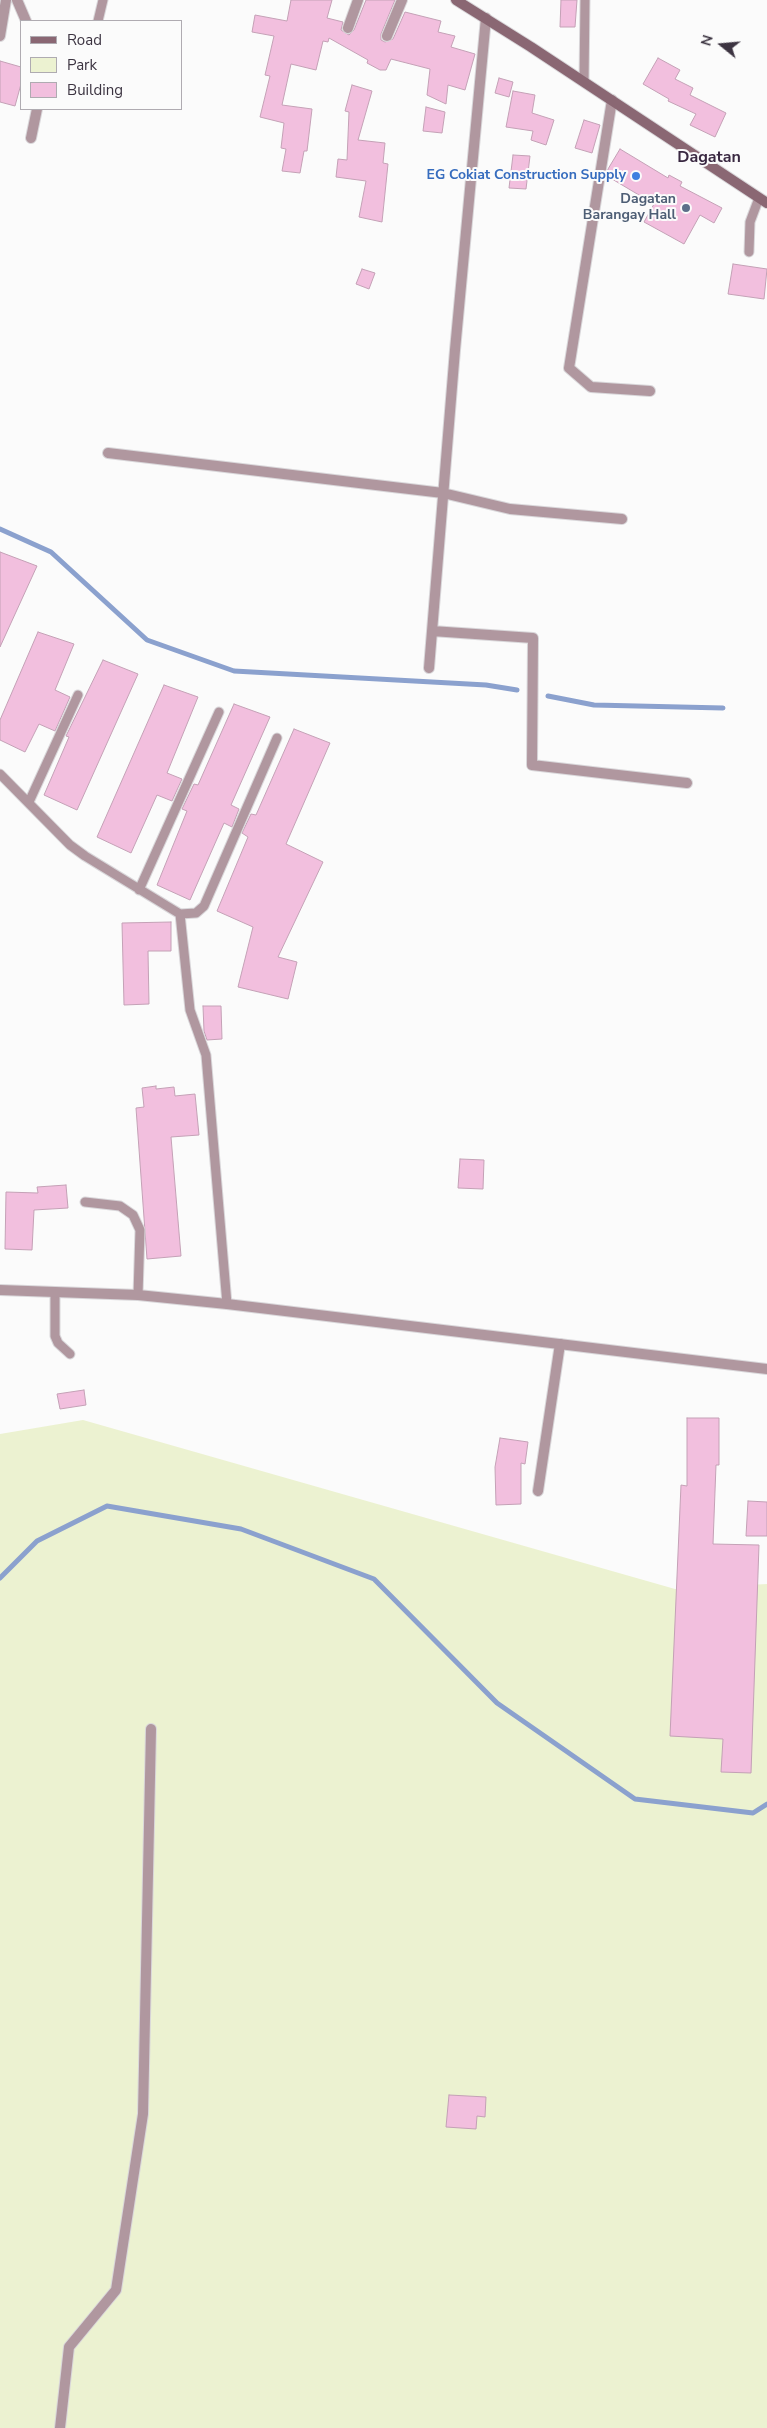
<!DOCTYPE html>
<style>
body{margin:0}
#map{position:relative;width:767px;height:2428px;overflow:hidden;background:#fbfbfb;font-family:"Nunito Sans",sans-serif}
canvas{display:block}
.legend{position:absolute;left:20px;top:20px;width:162px;height:90px;box-sizing:border-box;background:#fbfbfb;border:1px solid #afabb1;margin:0;padding:6px 9px;list-style:none;font-size:15px;color:#3c3441}
.legend li{display:flex;align-items:center;gap:10px;height:25px}
.legend b{width:25px;border:1px solid #afabb1}
.north{position:absolute;left:697px;top:20px;width:50px;height:50px;-webkit-text-stroke:4px #fbfbfb;paint-order:stroke;rotate:287deg;font-size:14px;font-weight:700;line-height:20px;text-align:center;color:#3c3441}
.north::after{content:'';display:block;margin:auto;width:18px;height:22px;background:#3c3441;clip-path:polygon(50% 0,100% 100%,50% 72%,0 100%)}
</style>
<div id="map">
<canvas width="767" height="2428"></canvas>
<ul class="legend">
<li><b style="height:6px;background:#8a6773"></b>Road</li>
<li><b style="height:14px;background:#ecf2d1"></b>Park</li>
<li><b style="height:14px;background:#f2bfde"></b>Building</li>
</ul>
<div class="north">N</div>
</div>
<script>
const g = document.querySelector('canvas').getContext('2d');
g.lineJoin = 'round';
function paint(path, color) {
  g.fillStyle = color;
  g.fill(path, 'evenodd');
}
function shape(rows) {
  const path = new Path2D();
  for (const r of rows) {
    path.moveTo(r[0], r[1]);
    for (let i = 2; i < r.length; i += 2) path.lineTo(r[i], r[i + 1]);
  }
  return path;
}
function strokePath(path, color, width, dash) {
  g.strokeStyle = color;
  g.lineWidth = width;
  g.lineCap = dash ? 'butt' : 'round';
  g.setLineDash(dash || []);
  g.stroke(path);
}
function drawText(font, color, halo, rows, align = 'center') {
  g.font = font + ' "Nunito Sans",sans-serif';
  g.lineWidth = 4;
  g.setLineDash([]);
  g.textBaseline = 'middle';
  g.strokeStyle = halo;
  g.fillStyle = color;
  for (const [text, x, y, turn = 0] of rows) {
    g.save();
    g.translate(x, y);
    g.rotate((+turn || 0) * Math.PI / 180);
    g.textAlign = isNaN(turn) ? turn : align;
    if (halo) g.strokeText(text, 0, 0);
    g.fillText(text, 0, 0);
    g.restore();
  }
}
paint(shape([
 [83,1420,675,1589,767,1584,767,2428,0,2428,0,1434]
]), '#ecf2d1');
strokePath(shape([
 [0,529,51,552,147,640,234,671,486,685,517,690],
 [548,696,594,705,723,708],
 [0,1578,37,1541,107,1506,241,1529,374,1579,497,1703,635,1799,753,1813,767,1804]
]), '#8ba1ce', 5);
const building = shape([
 [291,0,332,0,327,18,343,22,341,30,349,35,354,30,366,0,395,0,381,34,381,40,385,42,393,39,405,12,441,21,438,32,455,36,451,47,475,54,465,90,448,85,446,104,427,95,430,69,391,59,386,70,380,70,367,63,368,60,329,38,328,42,323,41,316,70,291,64,282,105,312,109,307,151,304,151,300,173,282,171,286,149,281,148,284,123,260,117,270,76,265,75,274,36,252,32,255,15,287,21,291,0],
 [561,0,577,0,575,27,560,27,561,0],
 [658,58,680,70,675,79,693,88,690,95,726,113,715,137,690,125,696,114,668,101,669,99,643,84,658,58],
 [0,61,21,67,21,84,15,106,0,102,0,61],
 [499,78,513,82,509,97,495,93,499,78],
 [352,85,372,91,358,140,385,143,383,163,388,164,382,222,359,217,366,181,336,177,338,159,347,160,349,112,345,111,352,85],
 [513,91,535,95,532,113,554,120,546,145,531,140,533,131,506,127,513,91],
 [426,107,445,112,442,133,423,131,426,107],
 [584,120,600,125,592,153,575,148,584,120],
 [620,149,668,178,669,175,682,182,680,186,722,208,714,223,700,215,684,244,644,222,654,204,607,176,608,169,620,149],
 [513,155,530,156,526,189,509,188,513,155],
 [733,264,767,269,764,299,728,294,733,264],
 [362,269,375,273,369,289,356,284,362,269],
 [0,552,37,566,0,647,0,552],
 [38,632,74,644,55,690,70,697,55,731,39,724,25,752,0,740,0,720,38,632],
 [103,660,138,674,77,810,44,795,69,737,66,736,103,660],
 [164,685,198,697,167,773,182,779,172,801,157,795,131,853,97,837,164,685],
 [234,704,270,717,231,805,239,809,232,827,224,823,190,900,157,885,187,811,182,809,194,784,198,785,234,704],
 [294,729,330,743,286,844,323,862,278,957,297,962,288,999,238,987,253,927,217,911,248,837,242,833,251,814,256,815,294,729],
 [171,922,171,951,148,951,149,1004,124,1005,122,923,171,922],
 [203,1006,221,1006,222,1039,207,1040,204,1031,203,1006],
 [156,1086,156,1089,174,1087,175,1096,195,1094,199,1135,171,1137,181,1256,147,1259,136,1108,144,1107,142,1088,156,1086],
 [460,1159,484,1160,483,1189,458,1188,460,1159],
 [66,1185,68,1208,34,1210,32,1250,5,1249,6,1192,38,1193,37,1187,66,1185],
 [84,1390,86,1405,60,1409,57,1394,84,1390],
 [687,1418,719,1418,719,1465,716,1465,713,1544,759,1545,751,1773,721,1772,723,1739,670,1736,681,1485,687,1486,687,1418],
 [500,1438,528,1442,525,1464,521,1463,521,1504,496,1505,495,1467,500,1438],
 [748,1501,767,1502,767,1536,746,1536,748,1501],
 [449,2095,486,2097,485,2117,477,2116,476,2129,446,2127,449,2095]
]);
paint(building, '#f2bfde');
strokePath(building, '#c4a1b6', 1);
const service = shape([
 [98,21,103,0],
 [584,82,585,0],
 [749,252,750,222,759,198],
 [0,774,70,845,85,856,180,914,190,1010,206,1055,227,1304],
 [29,802,78,695],
 [139,890,219,712],
 [180,914,196,913,204,906,277,738],
 [85,1202,120,1206,133,1215,140,1230,138,1295],
 [55,1292,55,1336,58,1343,70,1354]
]);
const minor = shape([
 [17,0,26,21],
 [348,28,358,0],
 [0,36,6,0],
 [387,36,402,0],
 [612,100,569,368,591,387,650,391],
 [31,138,37,109],
 [108,453,443,493,510,509,622,519],
 [432,631,533,638,532,765,687,783],
 [429,668,455,350,486,18],
 [538,1491,560,1344],
 [60,2428,69,2347,116,2290,143,2114,151,1729]
]);
const tertiary = shape([
 [0,1290,138,1295,227,1304,767,1369]
]);
const secondary = shape([
 [456,0,531,47,767,203]
]);
strokePath(service, '#d9d7da', 11);
strokePath(minor, '#d9d7da', 12);
strokePath(tertiary, '#d9d7da', 12);
strokePath(secondary, '#d9d7da', 12);
strokePath(service, '#b0979f', 9);
strokePath(minor, '#b0979f', 10);
strokePath(tertiary, '#b0979f', 10);
strokePath(secondary, '#8a6773', 10);
for (const [x, y, r, color] of [
 [636,176,5,"#3f7fe0"],
 [686,208,5,"#5c6f8a"]
]) {
  const dot = new Path2D();
  dot.arc(x, y, r, 0, 2 * Math.PI);
  g.fillStyle = color;
  g.fill(dot);
  strokePath(dot, '#fbfbfb', 2);
}
drawText('bold 14px', '#366cbe', '#fbfbfb', [
 ["EG Cokiat Construction Supply",626,176]
], 'right');
drawText('bold 14px', '#4e5e75', '#fbfbfb', [
 ["Dagatan",676,200],
 ["Barangay Hall",676,216]
], 'right');
drawText('bold 16px', '#392841', '#fbfbfb', [
 ["Dagatan",709,158]
]);
</script>
